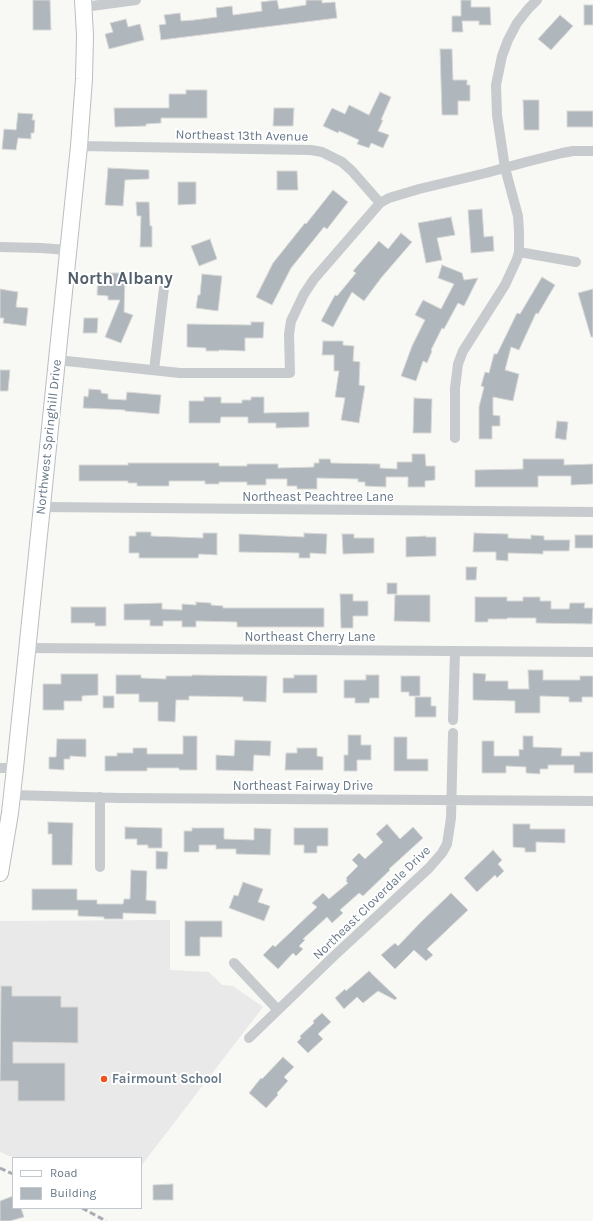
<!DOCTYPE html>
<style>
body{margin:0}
#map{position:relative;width:593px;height:1221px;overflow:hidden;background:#f8f8f4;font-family:Karla,sans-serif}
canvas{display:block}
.legend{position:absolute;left:12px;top:1157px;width:130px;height:52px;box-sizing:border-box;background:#fff;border:1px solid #c1c9cf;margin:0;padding:5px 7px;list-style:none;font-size:12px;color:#657787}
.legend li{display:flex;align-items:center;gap:8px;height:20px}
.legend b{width:20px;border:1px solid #c1c9cf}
</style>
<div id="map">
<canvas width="593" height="1221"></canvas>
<ul class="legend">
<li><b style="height:5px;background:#fff"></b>Road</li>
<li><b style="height:11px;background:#afb7bd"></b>Building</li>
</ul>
</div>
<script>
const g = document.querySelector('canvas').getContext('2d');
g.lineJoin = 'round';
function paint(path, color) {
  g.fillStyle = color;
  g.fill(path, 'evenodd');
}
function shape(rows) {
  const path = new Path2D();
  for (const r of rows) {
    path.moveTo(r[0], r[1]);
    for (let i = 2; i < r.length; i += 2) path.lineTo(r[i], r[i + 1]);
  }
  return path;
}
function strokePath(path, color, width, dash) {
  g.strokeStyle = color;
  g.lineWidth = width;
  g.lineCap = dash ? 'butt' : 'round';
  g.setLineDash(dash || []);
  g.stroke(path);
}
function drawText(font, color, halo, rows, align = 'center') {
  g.font = font + ' Karla,sans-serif';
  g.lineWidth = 4;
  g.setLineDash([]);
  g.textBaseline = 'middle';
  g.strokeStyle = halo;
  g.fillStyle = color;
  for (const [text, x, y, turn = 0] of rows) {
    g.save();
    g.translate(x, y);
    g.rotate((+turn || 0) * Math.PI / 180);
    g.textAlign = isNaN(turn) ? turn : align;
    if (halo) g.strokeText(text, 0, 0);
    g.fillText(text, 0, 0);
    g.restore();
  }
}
paint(shape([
 [170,920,170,970,209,972,222,985,233,986,263,1007,141,1166,141,1158,14,1158,0,1152,0,921]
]), '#e8e9e8');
const building = shape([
 [33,0,50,0,51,30,33,30,33,0],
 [277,0,279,9,306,5,306,0,322,0,322,3,335,2,337,18,161,40,159,25,166,24,164,15,180,13,181,21,194,20,217,17,216,8,232,6,233,15,262,11,261,2,277,0],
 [461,0,471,0,471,7,490,7,491,25,479,25,479,21,462,21,463,32,452,32,452,16,461,16,461,0],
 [584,5,593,5,593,25,584,25,584,5],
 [560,15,573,26,551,50,538,39,560,15],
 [126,19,128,27,140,24,144,40,109,49,105,34,113,32,110,23,126,19],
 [440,49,452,49,453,80,467,80,467,85,470,85,470,101,458,101,458,115,442,115,440,49],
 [186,90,207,90,207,118,161,118,161,123,146,124,146,126,115,127,114,108,169,108,169,94,186,94,186,90],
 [380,92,391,97,381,120,383,120,378,131,389,135,383,148,371,143,369,148,357,144,359,140,339,131,338,133,323,126,332,108,345,114,349,105,369,115,380,92],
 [523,100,539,100,539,130,524,130,523,100],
 [274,108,294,108,293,126,273,126,274,108],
 [567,111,593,111,593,127,567,127,567,111],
 [18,113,33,114,32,120,35,120,34,133,31,133,31,139,18,138,16,150,2,149,4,129,16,130,18,113],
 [108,168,149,170,149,179,125,180,123,206,105,205,108,168],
 [277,171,297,171,298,190,277,190,277,171],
 [178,182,196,182,196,204,178,205,178,182],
 [333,190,348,202,327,229,324,227,291,268,272,305,256,297,273,263,305,223,306,224,333,190],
 [136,202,149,202,150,226,152,226,152,247,140,247,141,216,137,216,136,202],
 [482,209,484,237,493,236,494,251,471,253,468,210,482,209],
 [451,217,455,235,437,238,442,260,426,263,418,223,451,217],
 [401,233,412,242,381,278,364,301,352,292,333,327,321,321,335,295,337,296,356,273,353,271,379,241,388,249,401,233],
 [210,239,217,259,199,266,191,246,210,239],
 [442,265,462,273,464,280,478,278,464,306,458,303,444,329,442,328,431,350,432,351,427,363,423,361,416,381,401,376,412,346,425,320,415,315,423,300,441,309,454,284,438,278,442,265],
 [98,273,123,273,123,280,125,281,124,312,133,315,121,343,105,337,120,300,108,300,108,296,97,295,98,273],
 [202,274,222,276,218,311,196,308,198,295,200,295,202,274],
 [542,277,555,285,538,314,536,313,519,350,511,347,505,370,519,374,513,401,493,397,493,415,500,416,500,426,492,426,492,439,479,439,479,407,484,387,481,386,485,372,489,373,494,354,497,354,517,313,520,314,542,277],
 [0,289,18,292,16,307,28,308,26,326,3,323,4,318,0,318,0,289],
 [593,289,593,337,591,337,578,293,593,289],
 [84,318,98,318,97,333,83,333,84,318],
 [251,322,264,322,263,338,245,338,245,351,219,350,219,351,206,351,206,348,187,347,187,324,251,325,251,322],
 [323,341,343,341,343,345,354,346,353,361,360,362,359,385,365,386,359,423,341,420,345,398,335,397,339,371,334,371,334,355,322,355,323,341],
 [0,370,10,370,8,391,0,391,0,370],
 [89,389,101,390,101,393,108,394,108,399,126,400,127,392,161,395,159,414,125,411,125,410,83,408,84,396,88,397,89,389],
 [204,397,221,397,221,403,242,403,242,400,251,400,251,397,264,397,264,413,309,412,309,427,276,428,276,423,248,423,248,417,221,417,220,423,189,423,189,401,204,401,204,397],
 [414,398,432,399,431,433,413,433,414,398],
 [557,421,568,422,566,440,555,438,557,421],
 [412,454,425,454,426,466,435,466,435,480,425,481,425,487,408,487,408,477,386,477,386,487,365,486,365,482,358,482,358,479,317,478,317,489,297,489,297,486,287,486,287,479,266,479,266,485,247,485,247,482,219,482,219,484,205,484,205,481,169,481,169,486,137,486,137,483,128,483,128,481,79,481,79,465,128,465,128,463,219,463,219,466,247,466,247,464,278,464,278,468,314,467,314,463,319,463,319,459,330,459,331,463,380,464,380,468,397,469,397,462,412,462,412,454],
 [523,459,564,459,564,465,593,464,593,484,571,485,571,476,538,476,538,487,475,487,475,470,523,469,523,459],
 [136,532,151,532,151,536,203,538,203,533,217,533,217,555,199,554,198,558,139,558,139,553,129,553,129,536,136,536,136,532],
 [304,533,327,534,326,554,310,553,310,558,299,558,299,553,239,552,239,534,304,537,304,533],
 [474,533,508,534,508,538,531,539,531,535,544,536,544,540,570,540,569,551,543,551,543,554,508,553,508,561,496,560,496,552,473,552,474,533],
 [342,534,354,534,354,538,374,538,374,553,343,554,342,534],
 [575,535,593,535,593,548,575,548,575,535],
 [426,536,426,537,436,537,436,556,406,557,406,537,426,536],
 [466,567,477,567,476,580,466,580,466,567],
 [387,583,397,583,397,594,387,594,387,583],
 [340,594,353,594,353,601,368,601,368,616,353,616,353,628,341,628,340,594],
 [395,595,430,595,430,622,394,621,395,595],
 [475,597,507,597,507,601,523,601,523,597,540,597,540,601,551,601,551,609,569,609,570,603,585,603,584,608,593,608,592,624,536,623,536,618,507,618,507,619,488,619,488,622,475,622,475,597],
 [196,602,211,603,211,605,223,606,223,608,324,608,324,627,237,627,237,622,196,621,196,627,182,627,182,621,163,621,163,626,150,626,150,620,124,620,124,604,162,603,162,609,182,610,182,604,196,605,196,602],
 [71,607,106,607,106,626,95,626,95,623,71,623,71,607],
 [528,670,543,670,543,680,580,680,580,676,593,676,593,697,582,697,582,702,569,702,569,697,540,696,540,713,515,713,515,701,473,700,473,673,486,674,485,681,508,681,508,689,529,689,528,670],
 [61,674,98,674,98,695,82,696,82,701,64,701,64,710,43,710,43,684,61,684,61,674],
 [116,675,141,675,141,678,166,679,166,676,192,676,192,675,267,676,266,702,243,701,243,697,189,696,189,700,176,700,175,722,158,721,158,702,139,702,139,694,116,694,116,675],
 [294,675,317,675,317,693,283,693,283,678,294,678,294,675],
 [366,675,379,675,379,698,370,698,369,703,355,703,355,698,344,698,344,680,366,680,366,675],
 [401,676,420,676,420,696,409,696,409,692,401,692,401,676],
 [103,696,114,696,114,708,103,708,103,696],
 [415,697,431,697,431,706,436,706,436,717,415,717,415,697],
 [348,735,361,735,361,745,371,745,371,760,357,760,357,771,344,771,344,755,348,755,348,735],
 [183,736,197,736,197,770,179,770,179,768,147,768,147,771,105,771,105,756,117,756,117,753,133,753,133,748,147,748,147,754,183,754,183,736],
 [523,736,533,736,533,747,562,748,561,756,580,756,580,752,593,752,593,773,574,773,574,765,548,765,548,769,540,769,540,774,526,773,526,767,506,766,506,773,482,773,482,741,494,741,494,756,519,756,519,749,523,750,523,736],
 [394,737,407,737,407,759,428,759,428,771,394,771,394,737],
 [57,739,86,739,86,757,70,756,70,759,64,759,64,770,49,769,49,757,56,757,57,739],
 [235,740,271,741,270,756,254,755,253,771,216,770,216,755,234,756,235,740],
 [297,748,317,748,317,756,323,757,323,770,285,770,286,753,297,753,297,748],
 [48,822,73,823,72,865,52,865,52,834,48,834,48,822],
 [387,824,400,839,413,827,423,838,389,869,390,870,363,896,359,893,340,910,343,913,332,923,327,917,303,939,305,940,299,946,303,949,296,956,293,953,278,969,263,955,273,945,275,947,317,907,312,903,323,893,329,899,348,883,346,881,347,879,346,878,358,866,352,860,359,853,365,859,383,842,376,834,387,824],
 [513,824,530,824,530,829,565,829,565,843,536,842,536,852,525,852,525,848,513,847,513,824],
 [125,827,162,828,162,848,148,848,148,845,137,845,137,839,125,839,125,827],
 [192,828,224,828,224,839,254,840,254,828,271,829,270,855,236,854,236,849,216,849,216,845,199,845,199,852,184,852,184,831,192,831,192,828],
 [294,828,328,828,328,846,317,846,317,853,304,853,304,845,294,845,294,828],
 [493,850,502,860,498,864,504,871,497,878,495,875,477,892,464,878,493,850],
 [156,851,168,852,167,869,156,869,156,851],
 [131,870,147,871,146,900,156,901,156,914,123,913,123,919,104,919,104,917,78,916,78,910,32,910,32,889,77,889,77,900,97,900,97,904,123,904,124,899,130,899,131,870],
 [243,882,263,889,258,902,270,906,264,921,229,908,234,895,238,896,243,882],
 [451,893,468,910,427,949,433,955,426,961,414,950,395,969,381,955,395,943,398,946,421,922,451,893],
 [185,921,222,921,222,937,200,937,200,956,185,956,185,921],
 [369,971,397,998,395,1000,378,991,363,1003,357,997,344,1009,335,998,345,989,346,991,369,971],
 [1,986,12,986,12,996,61,996,61,1007,78,1007,78,1043,13,1042,13,1063,65,1063,65,1101,18,1101,18,1081,0,1081,1,986],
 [322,1013,331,1022,318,1034,323,1039,308,1053,297,1042,301,1038,300,1036,314,1023,313,1021,322,1013],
 [283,1057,294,1067,284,1077,288,1081,277,1093,278,1095,266,1108,249,1093,261,1078,262,1079,283,1057],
 [173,1184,173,1200,153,1200,153,1185,173,1184],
 [13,1196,13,1208,21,1208,24,1217,10,1221,0,1221,0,1201,13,1196]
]);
paint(building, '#afb7bd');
strokePath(building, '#d9d9d7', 1);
const primary = shape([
 [0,873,10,813,15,768,79,146,84,79,85,35,83,0]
]);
strokePath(primary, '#babec2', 18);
strokePath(shape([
 [84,7,136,0],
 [79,146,311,150,322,152,342,162,352,171,380,203,389,198,419,189,486,173,526,162,562,153,573,151,593,151],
 [0,247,41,248,68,250],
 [519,252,576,262],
 [57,360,180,373,290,373,289,334,291,321,304,294,314,279,380,203],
 [154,370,164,288],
 [455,438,455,388,458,364,463,351,505,285,517,259,519,252,519,232,518,216,505,168,497,115,496,85,502,56,508,40,517,23,528,9,537,0],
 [42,507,593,512],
 [28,648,593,652],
 [453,720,455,651],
 [0,768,15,768],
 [12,795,120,798,593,801],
 [100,867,100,797],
 [234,963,278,1010],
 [249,1038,335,955,429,868,442,853,447,844,451,818,453,733]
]), '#c7cbce', 10);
strokePath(primary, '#fff', 16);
strokePath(shape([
 [0,1168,13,1174],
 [82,1208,106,1221]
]), '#a7adb3', 3, [6, 3]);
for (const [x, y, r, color] of [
 [104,1079,4,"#ee531e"]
]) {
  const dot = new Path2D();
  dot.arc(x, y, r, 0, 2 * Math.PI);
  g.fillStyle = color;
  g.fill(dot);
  strokePath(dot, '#fff', 1.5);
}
drawText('13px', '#657787', '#fff', [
 ["Northeast 13th Avenue",242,136,1],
 ["Northwest Springhill Drive",49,437,-84],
 ["Northeast Peachtree Lane",318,497],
 ["Northeast Cherry Lane",310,637],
 ["Northeast Fairway Drive",303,786],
 ["Northeast Cloverdale Drive",372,903,-44]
]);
drawText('bold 13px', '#657787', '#fff', [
 ["Fairmount School",112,1079]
], 'left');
drawText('bold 17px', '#53606c', '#fff', [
 ["North Albany",120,279]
]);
</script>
